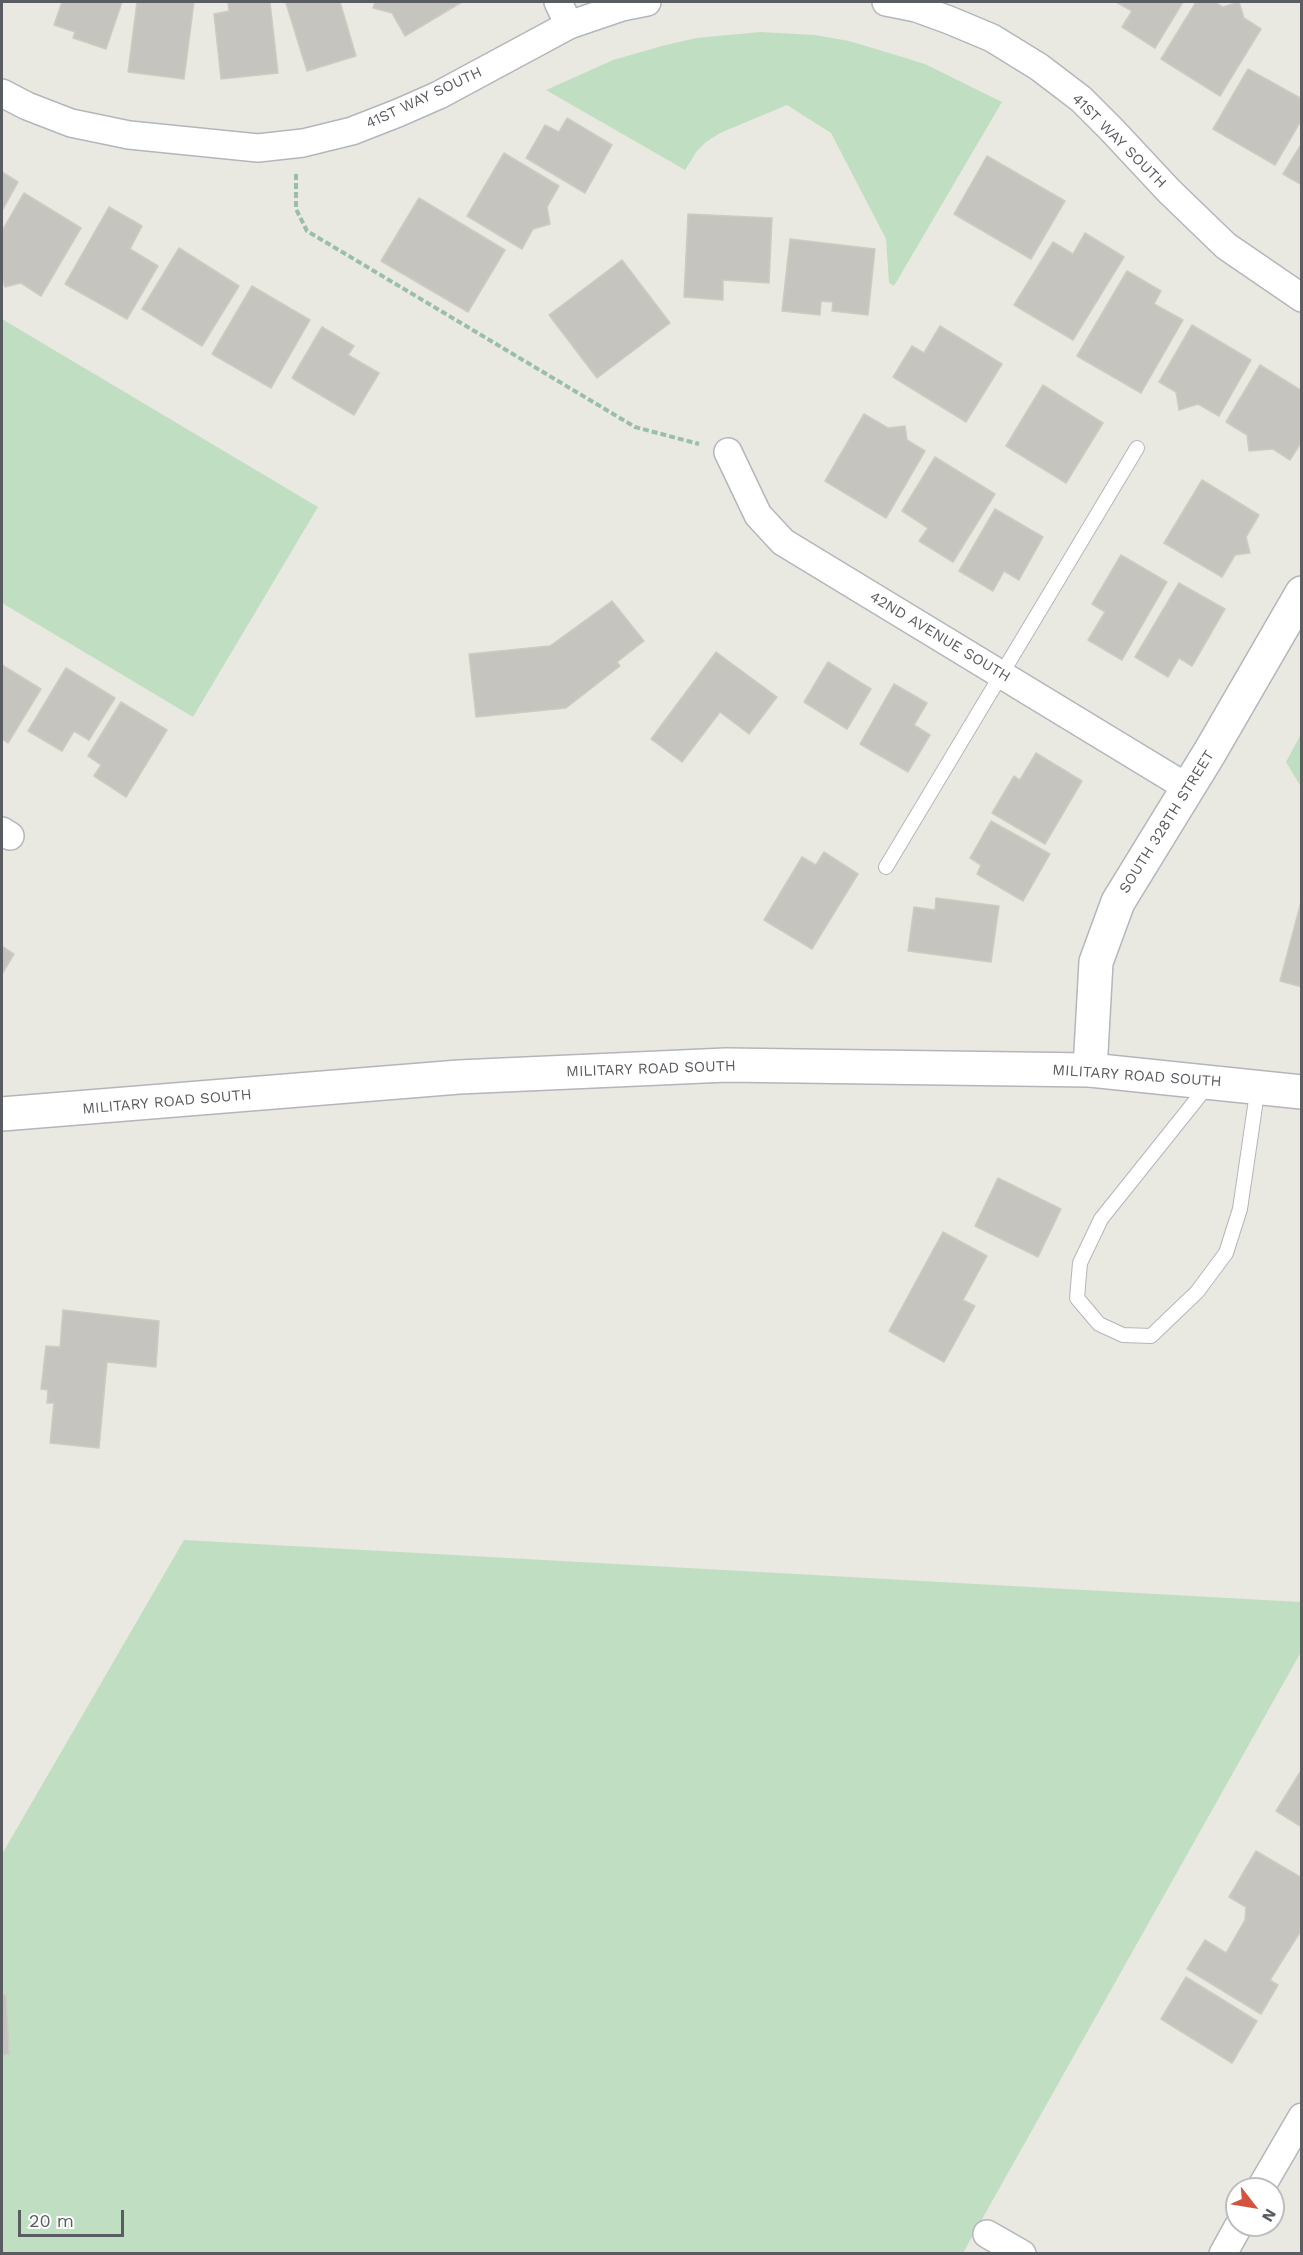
<!DOCTYPE html>
<style>
body{margin:0}
#map{position:relative;width:1303px;height:2255px;overflow:hidden;background:#eae9e1;font-family:"Work Sans",sans-serif}
canvas{display:block}
.frame{position:absolute;inset:0;border:3px solid #595c60;pointer-events:none}
.north{position:absolute;left:1225px;top:2177px;width:60px;height:60px;box-sizing:border-box;background:#fff;border:2px solid #bdbebf;border-radius:50%;rotate:121deg;font-size:16px;font-weight:700;line-height:24px;text-align:center;color:#595c60}
.north::after{content:'';display:block;margin:auto;width:21px;height:27px;background:#d2543f;clip-path:polygon(50% 0,100% 100%,50% 72%,0 100%)}
.scale{position:absolute;left:18px;top:2210px;width:106px;height:27px;box-sizing:border-box;border:3px solid #595c60;border-top:0;padding-left:8px;font-size:18px;line-height:21px;white-space:nowrap;color:#595c60;-webkit-text-stroke:4px #fff;paint-order:stroke}
</style>
<div id="map">
<canvas width="1303" height="2255"></canvas>
<div class="frame"></div>
<div class="north">N</div>
<div class="scale">20 m</div>
</div>
<script>
const g = document.querySelector('canvas').getContext('2d');
g.lineJoin = 'round';
function paint(path, color) {
  g.fillStyle = color;
  g.fill(path, 'evenodd');
}
function shape(rows) {
  const path = new Path2D();
  for (const r of rows) {
    path.moveTo(r[0], r[1]);
    for (let i = 2; i < r.length; i += 2) path.lineTo(r[i], r[i + 1]);
  }
  return path;
}
function strokePath(path, color, width, dash) {
  g.strokeStyle = color;
  g.lineWidth = width;
  g.lineCap = dash ? 'butt' : 'round';
  g.setLineDash(dash || []);
  g.stroke(path);
}
function drawText(font, color, halo, rows, align = 'center') {
  g.font = font + ' "Work Sans",sans-serif';
  g.lineWidth = 6;
  g.setLineDash([]);
  g.textBaseline = 'middle';
  g.strokeStyle = halo;
  g.fillStyle = color;
  for (const [text, x, y, turn = 0] of rows) {
    g.save();
    g.translate(x, y);
    g.rotate((+turn || 0) * Math.PI / 180);
    g.textAlign = isNaN(turn) ? turn : align;
    if (halo) g.strokeText(text, 0, 0);
    g.fillText(text, 0, 0);
    g.restore();
  }
}
paint(shape([
 [761,32,815,35,849,41,886,52,925,64,1002,102,894,286,889,283,886,239,831,133,787,105,720,133,706,142,697,151,685,170,546,90,613,60,662,46,696,38],
 [2,319,318,507,193,717,2,603],
 [1301,734,1301,787,1286,762],
 [184,1540,1301,1602,1301,1652,963,2253,2,2254,2,1854]
]), '#c0dfc2');
const building = shape([
 [62,2,122,2,106,49,73,38,75,32,54,25,62,2],
 [137,2,194,2,184,79,128,72,137,2],
 [228,2,270,2,278,73,221,79,214,14,229,11,228,2],
 [290,2,340,2,356,56,307,71,286,3,290,2],
 [375,2,462,2,405,36,392,13,373,8,375,2],
 [1116,2,1183,2,1155,48,1122,27,1132,11,1116,2],
 [1196,2,1214,2,1223,7,1239,2,1244,18,1261,29,1220,96,1161,59,1196,2],
 [1248,69,1302,99,1302,119,1275,165,1213,129,1248,69],
 [567,118,612,145,585,193,526,158,545,125,559,132,567,118],
 [1302,143,1302,185,1283,174,1302,143],
 [504,153,559,186,547,207,550,224,533,229,522,249,467,216,504,153],
 [987,156,1065,201,1031,259,954,214,987,156],
 [2,172,18,182,2,211,2,172],
 [24,193,81,228,41,296,21,283,5,287,2,277,2,231,24,193],
 [419,198,505,250,468,312,381,261,419,198],
 [109,207,142,226,130,249,158,266,127,319,65,284,109,207],
 [688,214,772,218,769,283,723,280,723,300,684,297,688,214],
 [1085,233,1124,257,1073,340,1014,305,1053,242,1073,254,1085,233],
 [790,239,875,249,868,315,832,311,833,302,821,301,820,315,782,311,790,239],
 [179,248,239,286,202,346,142,309,179,248],
 [622,260,670,323,597,378,549,315,622,260],
 [1127,271,1161,291,1154,304,1183,320,1141,393,1077,356,1127,271],
 [252,286,310,320,271,388,212,354,252,286],
 [1192,325,1251,360,1219,416,1198,404,1179,410,1176,392,1159,382,1192,325],
 [940,326,1002,364,966,422,893,377,912,346,924,353,940,326],
 [322,327,354,346,348,355,379,373,354,415,292,378,322,327],
 [1260,365,1302,391,1302,441,1290,460,1273,449,1249,451,1247,435,1226,422,1260,365],
 [1043,385,1103,423,1066,483,1006,446,1043,385],
 [864,414,888,428,905,426,907,440,925,451,886,518,825,481,864,414],
 [935,457,995,494,953,562,919,541,928,528,902,511,935,457],
 [1202,480,1259,515,1246,537,1250,553,1235,555,1222,577,1164,543,1202,480],
 [995,509,1043,537,1019,580,1004,571,993,591,959,571,995,509],
 [1121,555,1167,582,1122,660,1088,640,1105,612,1092,604,1121,555],
 [1179,583,1225,609,1192,666,1179,658,1168,677,1135,657,1179,583],
 [612,601,644,641,617,662,620,666,566,708,476,717,469,654,550,646,612,601],
 [716,652,777,697,749,734,720,712,682,762,651,739,716,652],
 [828,662,871,689,847,729,804,702,828,662],
 [2,665,41,689,8,743,2,739,2,665],
 [66,668,115,698,89,740,74,731,62,751,28,731,66,668],
 [894,684,927,703,914,725,930,735,908,772,860,744,894,684],
 [121,702,167,730,126,797,94,776,101,765,88,756,121,702],
 [1036,753,1082,781,1045,844,992,813,1014,776,1020,780,1036,753],
 [991,821,1050,854,1023,901,977,874,981,865,970,858,991,821],
 [824,852,858,874,812,949,764,920,802,857,816,865,824,852],
 [936,898,999,906,991,962,908,951,914,907,935,910,936,898],
 [1301,902,1302,902,1302,987,1280,981,1301,902],
 [2,946,14,954,2,974,2,946],
 [998,1178,1061,1209,1038,1257,975,1226,998,1178],
 [943,1232,987,1256,963,1300,975,1306,944,1362,889,1331,943,1232],
 [63,1310,159,1321,156,1367,107,1362,99,1448,50,1443,54,1403,47,1403,48,1390,41,1389,46,1346,60,1347,63,1310],
 [1302,1769,1302,1827,1276,1811,1302,1769],
 [1256,1851,1302,1878,1302,1929,1270,1980,1278,1985,1261,2014,1187,1969,1205,1940,1226,1953,1245,1920,1246,1907,1229,1897,1256,1851],
 [1186,1977,1257,2021,1232,2063,1161,2019,1186,1977],
 [2,1995,6,1995,9,2054,2,2055,2,1995]
]);
paint(building, '#c6c4be');
strokePath(building, '#cecbc0', 1.5);
const service = shape([
 [886,867,1137,448],
 [1209,1084,1101,1219,1080,1263,1077,1298,1099,1324,1123,1335,1151,1336,1197,1292,1226,1253,1240,1209,1258,1086]
]);
const minor = shape([
 [558,2,569,25],
 [886,2,916,8,949,20,992,38,1039,67,1081,99,1112,130,1169,191,1226,246,1302,298],
 [2,93,27,106,71,123,129,135,258,148,303,143,352,131,398,113,439,95,569,25,622,7,647,2],
 [728,452,758,515,783,542,1188,788],
 [2,831,10,836],
 [1260,2189,1302,2117],
 [987,2234,1022,2254],
 [1223,2254,1239,2225]
]);
const tertiary = shape([
 [1090,1070,1096,962,1118,902,1210,752,1302,593]
]);
const secondary = shape([
 [2,1114,459,1077,726,1065,1090,1070,1302,1092]
]);
strokePath(service, '#b3b6ba', 16);
strokePath(minor, '#b3b6ba', 30);
strokePath(tertiary, '#b3b6ba', 36);
strokePath(secondary, '#b3b5ba', 36);
strokePath(shape([
 [296,174,296,209,307,231,635,427,699,444]
]), '#9abfa7', 4, [6, 3]);
strokePath(service, '#fff', 14);
strokePath(minor, '#fff', 27);
strokePath(tertiary, '#fff', 33);
strokePath(secondary, '#fff', 33);
drawText('15px', '#595c60', '#fff', [
 ["41ST WAY SOUTH",424,98,-25],
 ["41ST WAY SOUTH",1119,141,45],
 ["42ND AVENUE SOUTH",940,637,31],
 ["SOUTH 328TH STREET",1167,822,-58],
 ["MILITARY ROAD SOUTH",651,1069,-2],
 ["MILITARY ROAD SOUTH",1137,1076,4],
 ["MILITARY ROAD SOUTH",167,1102,-5]
]);
</script>
